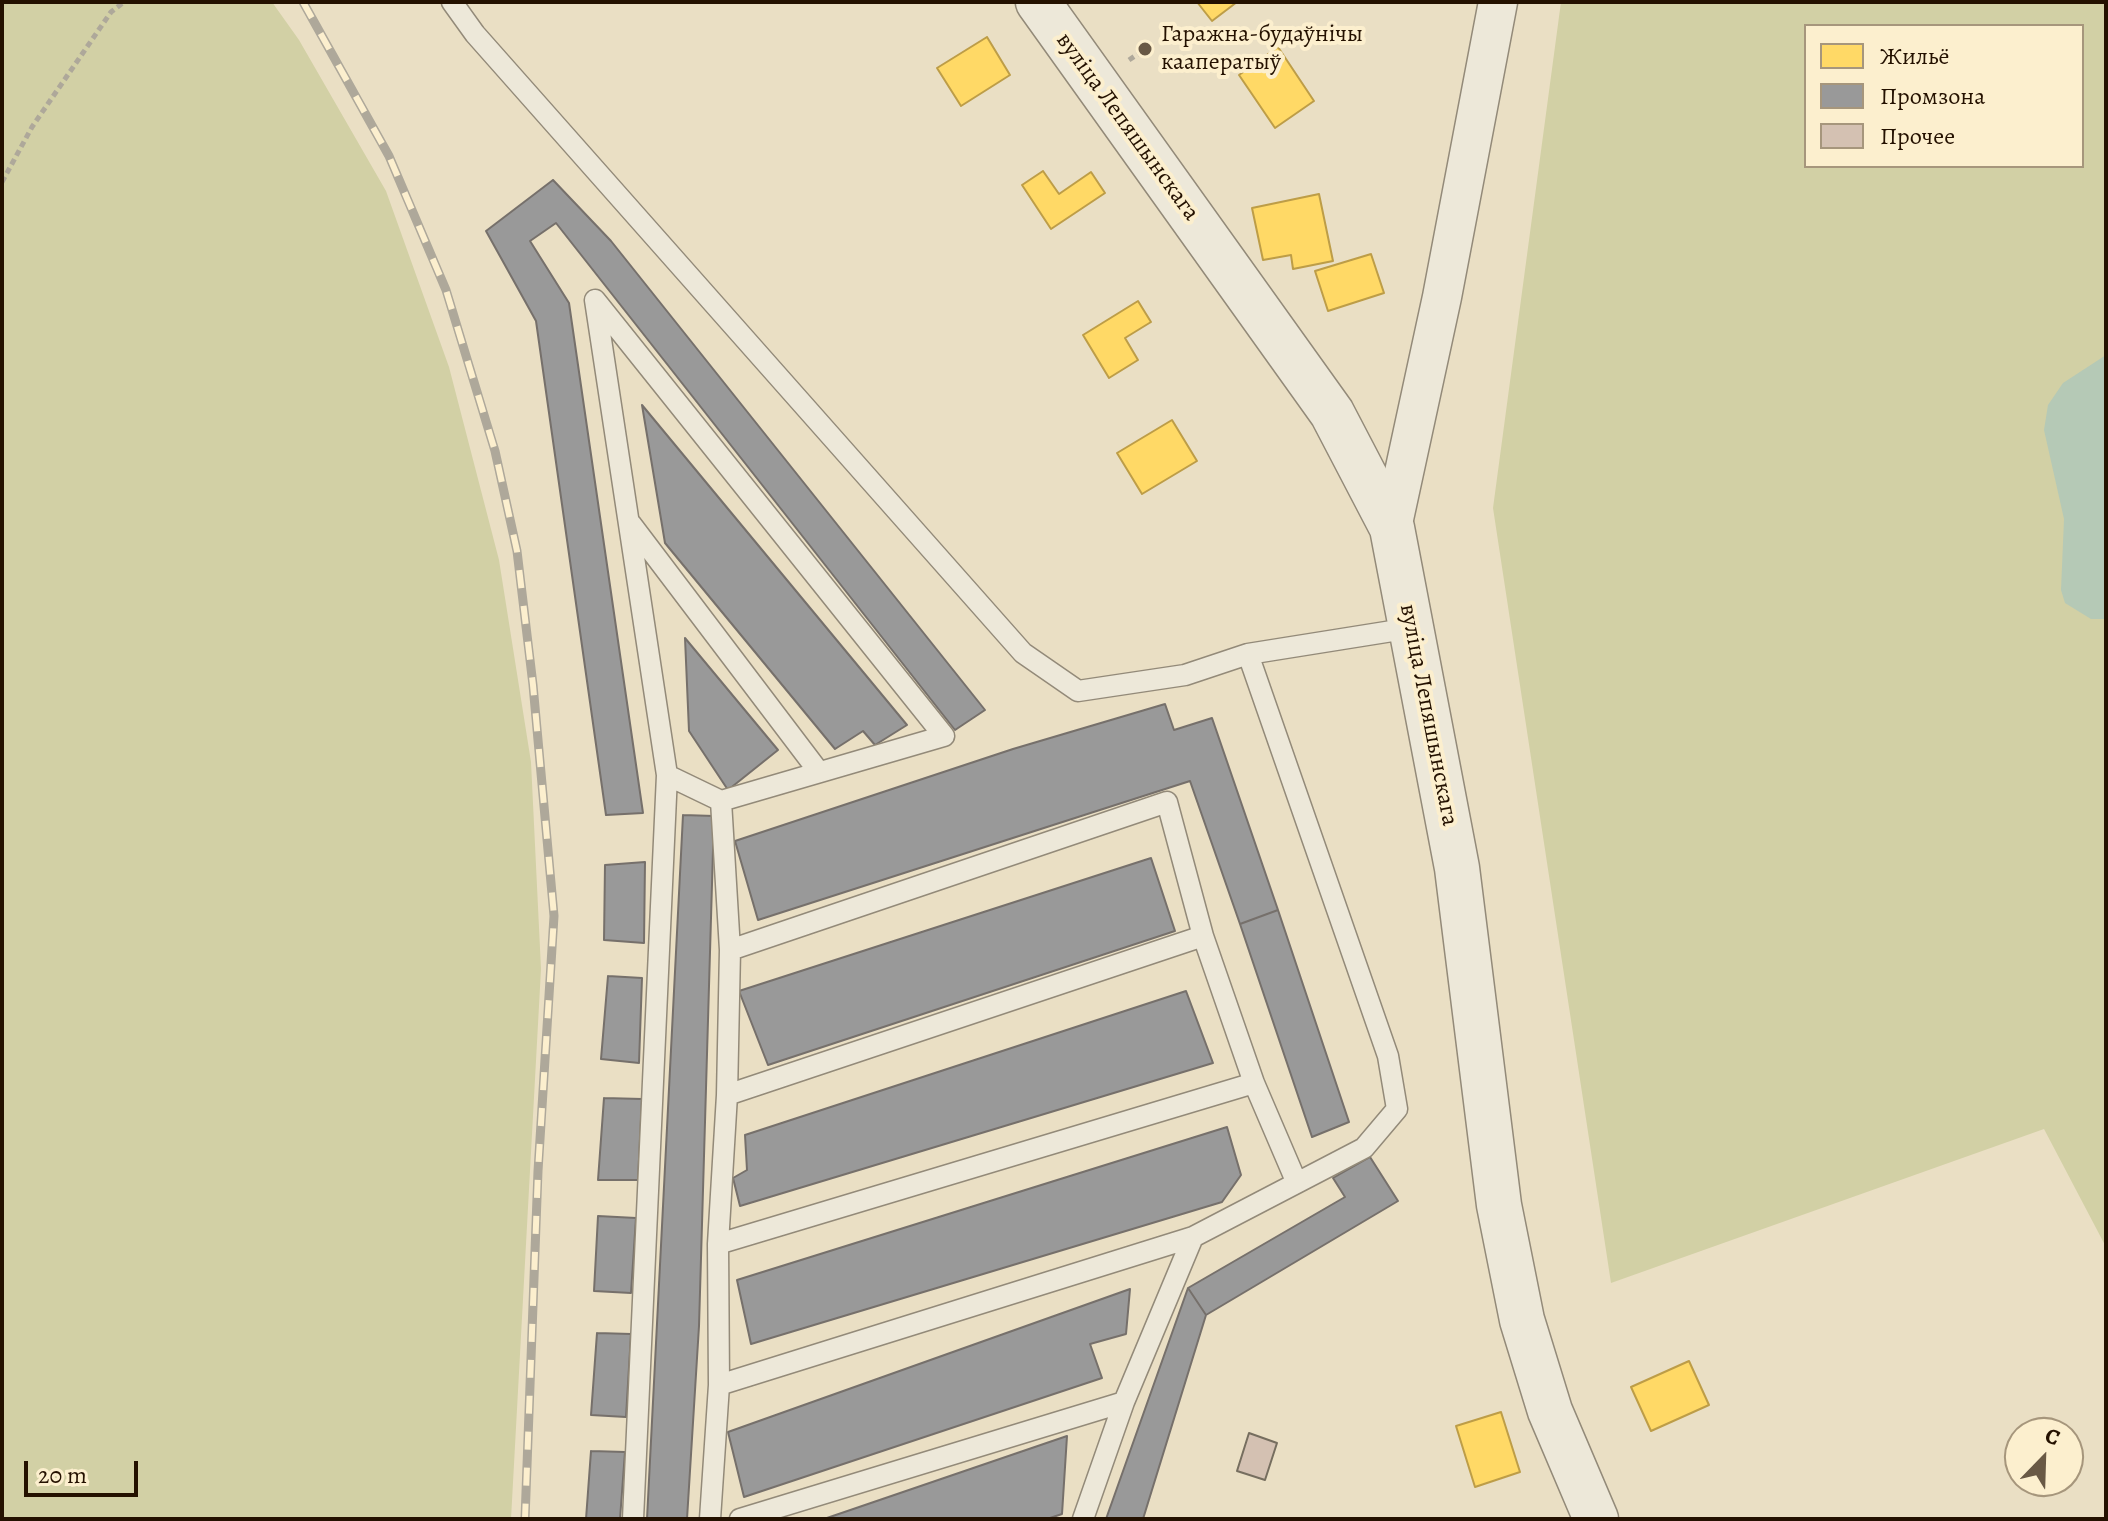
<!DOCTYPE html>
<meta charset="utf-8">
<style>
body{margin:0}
#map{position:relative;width:2108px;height:1521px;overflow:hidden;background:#eadfc4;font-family:Alegreya,serif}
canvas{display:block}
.frame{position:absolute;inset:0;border:4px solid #241100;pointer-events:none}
.legend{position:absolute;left:1804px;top:24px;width:280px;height:144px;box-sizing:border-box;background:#fcefce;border:2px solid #a6967c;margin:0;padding:10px 14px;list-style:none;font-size:24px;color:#241100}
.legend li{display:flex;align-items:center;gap:16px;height:40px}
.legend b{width:40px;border:2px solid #a6967c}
.north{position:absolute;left:2004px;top:1417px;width:80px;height:80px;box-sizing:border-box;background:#fcefce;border:2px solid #a6967c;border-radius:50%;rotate:23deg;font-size:22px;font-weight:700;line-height:32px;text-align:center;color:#241100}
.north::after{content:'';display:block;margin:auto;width:28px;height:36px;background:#695945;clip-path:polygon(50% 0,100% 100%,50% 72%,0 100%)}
.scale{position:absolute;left:24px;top:1461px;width:114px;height:36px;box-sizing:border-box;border:4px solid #241100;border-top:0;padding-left:10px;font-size:24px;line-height:28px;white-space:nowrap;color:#241100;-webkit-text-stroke:6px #fcefce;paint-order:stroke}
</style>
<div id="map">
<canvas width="2108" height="1521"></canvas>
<div class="frame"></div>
<ul class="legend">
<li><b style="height:22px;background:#ffd966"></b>Жильё</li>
<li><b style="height:22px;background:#999"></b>Промзона</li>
<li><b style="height:22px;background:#d4c1b2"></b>Прочее</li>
</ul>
<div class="north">С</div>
<div class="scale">20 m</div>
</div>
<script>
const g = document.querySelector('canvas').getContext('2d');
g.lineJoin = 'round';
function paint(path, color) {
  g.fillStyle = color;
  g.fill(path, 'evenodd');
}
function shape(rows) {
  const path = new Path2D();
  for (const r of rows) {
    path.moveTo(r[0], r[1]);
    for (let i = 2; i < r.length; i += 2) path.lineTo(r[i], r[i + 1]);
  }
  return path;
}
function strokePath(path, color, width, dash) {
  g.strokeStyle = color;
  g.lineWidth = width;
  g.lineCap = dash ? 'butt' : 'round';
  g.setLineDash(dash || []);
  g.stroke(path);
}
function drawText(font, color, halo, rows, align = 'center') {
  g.font = font + ' Alegreya,serif';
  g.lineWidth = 8;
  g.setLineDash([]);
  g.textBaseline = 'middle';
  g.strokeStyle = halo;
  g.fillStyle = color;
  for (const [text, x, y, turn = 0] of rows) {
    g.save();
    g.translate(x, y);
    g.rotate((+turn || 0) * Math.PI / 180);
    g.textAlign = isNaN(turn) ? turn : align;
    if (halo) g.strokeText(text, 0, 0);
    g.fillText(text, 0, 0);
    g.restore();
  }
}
paint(shape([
 [2,2,272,2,299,40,386,191,449,367,499,560,531,762,541,969,511,1519,2,1519],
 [1561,2,2106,2,2106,1247,2044,1129,1611,1283,1493,508],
 [1806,26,2082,26,2082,166,1806,166]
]), '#d2d0a5');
paint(shape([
 [2106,355,2106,619,2091,619,2065,603,2061,590,2064,519,2044,430,2048,405,2063,383]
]), '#b5c9b6');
const homes = shape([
 [1197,2,1237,2,1212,21,1197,2],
 [987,37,1010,75,961,106,937,68,987,37],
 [1278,47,1314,101,1275,128,1239,75,1278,47],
 [1043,171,1059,194,1091,172,1105,193,1051,229,1022,185,1043,171],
 [1319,194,1333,261,1293,269,1291,255,1263,260,1252,208,1319,194],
 [1371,254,1384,293,1328,311,1315,271,1371,254],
 [1138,301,1151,322,1125,338,1138,360,1109,378,1083,335,1138,301],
 [1172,420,1197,461,1142,494,1117,453,1172,420],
 [1689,1361,1709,1405,1651,1431,1631,1387,1689,1361],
 [1501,1412,1520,1472,1475,1487,1456,1426,1501,1412]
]);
paint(homes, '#ffd966');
strokePath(homes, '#bd9d47', 2);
const industry = shape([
 [553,180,611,241,985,710,955,730,556,223,530,241,569,303,643,813,606,815,536,321,486,231,553,180],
 [642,405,907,725,875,745,863,731,835,749,665,543,642,405],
 [685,638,778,750,728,790,689,731,685,638],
 [1165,704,1174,730,1212,718,1278,910,1240,924,1190,781,758,920,735,841,1013,749,1165,704],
 [683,815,714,816,699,1326,687,1519,647,1519,683,815],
 [1151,858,1175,931,768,1065,739,991,1151,858],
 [645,862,644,943,604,940,605,865,645,862],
 [1278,910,1349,1122,1312,1137,1240,924,1278,910],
 [608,976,642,978,639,1063,601,1059,608,976],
 [1186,991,1213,1063,740,1206,733,1178,747,1170,745,1135,1186,991],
 [604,1098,642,1099,638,1180,598,1180,604,1098],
 [1227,1127,1241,1175,1222,1202,751,1344,737,1280,1227,1127],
 [1370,1157,1398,1201,1206,1315,1188,1288,1345,1197,1333,1178,1370,1157],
 [598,1216,636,1218,631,1293,594,1291,598,1216],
 [1188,1288,1206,1315,1143,1519,1106,1519,1188,1288],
 [1130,1289,1126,1334,1090,1344,1102,1378,744,1497,728,1432,1130,1289],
 [597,1333,631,1334,626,1417,591,1415,597,1333],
 [1067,1436,1062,1514,1047,1519,824,1519,1067,1436],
 [591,1451,625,1452,620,1519,586,1519,591,1451]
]);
paint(industry, '#999');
strokePath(industry, '#76706b', 2);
const building = shape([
 [1249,1433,1277,1443,1265,1480,1237,1471,1249,1433]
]);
paint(building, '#d4c1b2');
strokePath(building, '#766e5f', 2);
const service = shape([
 [452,2,475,34,1023,653,1078,691,1185,675,1248,654,1411,628],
 [631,524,819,772],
 [667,775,721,801],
 [727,1095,1203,936],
 [718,1244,1254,1083],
 [719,1385,1193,1237],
 [633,1519,667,775,595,300,944,736,721,801,730,950],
 [710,1519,719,1385,718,1244,727,1095,730,950,1167,802,1203,936,1254,1083,1296,1181],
 [740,1519,1124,1402],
 [1083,1519,1124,1402,1193,1237,1364,1148,1397,1109,1388,1056,1248,654]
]);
const minor = shape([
 [1392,528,1442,297,1498,2]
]);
const tertiary = shape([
 [1038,2,1332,413,1392,528,1457,868,1499,1205,1522,1320,1550,1411,1596,1519]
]);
strokePath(service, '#938a79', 23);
strokePath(minor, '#938a79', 41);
strokePath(tertiary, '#938a79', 47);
strokePath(shape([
 [1129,60,1145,49],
 [2,182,32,127,111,12,124,2]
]), '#aea89a', 5, [6, 4]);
strokePath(service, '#ede8d9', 20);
strokePath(minor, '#ede8d9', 38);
strokePath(tertiary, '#ede8d9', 44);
const rail = shape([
 [303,2,389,156,446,290,495,451,517,551,533,685,554,916,538,1171,525,1519]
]);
strokePath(rail, '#aea89a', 9);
strokePath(rail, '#fcefce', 6, [18]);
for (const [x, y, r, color] of [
 [1145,49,8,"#695945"]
]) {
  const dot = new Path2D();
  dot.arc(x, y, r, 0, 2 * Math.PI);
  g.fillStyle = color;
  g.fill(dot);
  strokePath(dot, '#fcefce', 3);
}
drawText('24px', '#241100', '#fcefce', [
 ["Гаражна-будаўнічы",1161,35],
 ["кааператыў",1161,63]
], 'left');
drawText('24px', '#241100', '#fcefce', [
 ["вуліца Лепяшынскага",1127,127,54],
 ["вуліца Лепяшынскага",1428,715,79]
]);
</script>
